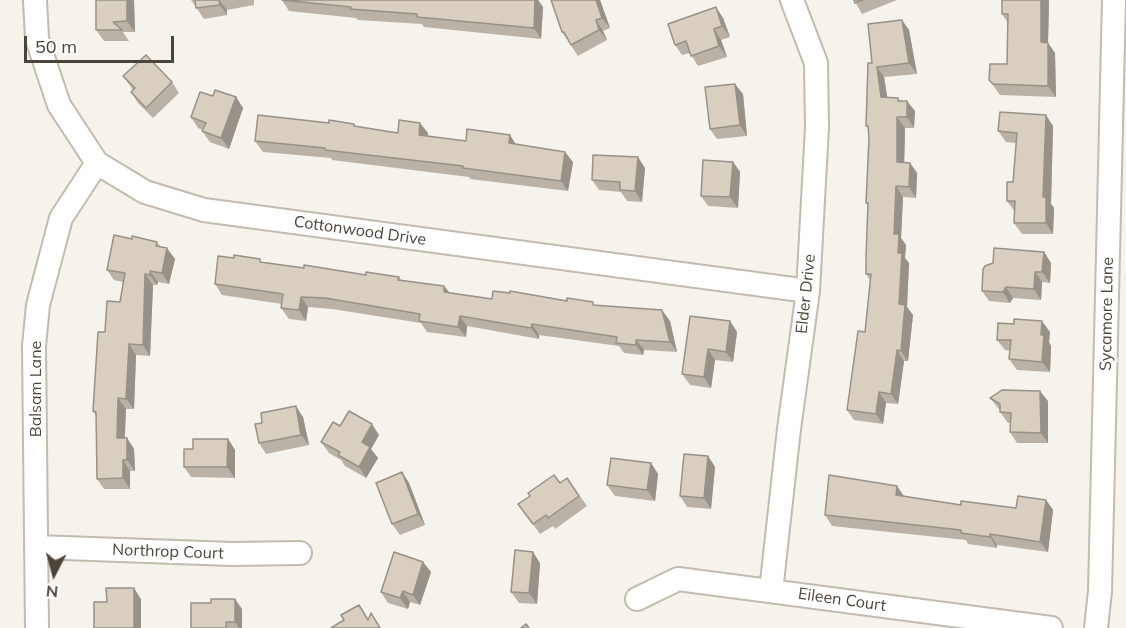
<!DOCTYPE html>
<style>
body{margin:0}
#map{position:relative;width:1126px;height:628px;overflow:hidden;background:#f6f3ec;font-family:Mulish,sans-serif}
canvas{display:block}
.north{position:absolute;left:24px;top:544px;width:60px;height:60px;-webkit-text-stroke:4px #fff;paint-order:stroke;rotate:186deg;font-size:16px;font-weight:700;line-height:24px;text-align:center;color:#4b4439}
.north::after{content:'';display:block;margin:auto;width:21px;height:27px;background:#4b4439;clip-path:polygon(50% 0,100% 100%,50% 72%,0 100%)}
.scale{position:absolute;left:24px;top:36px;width:150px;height:27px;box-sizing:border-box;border:3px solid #4b4439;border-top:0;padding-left:8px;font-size:18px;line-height:21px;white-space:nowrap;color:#4b4439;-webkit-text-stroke:4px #fff;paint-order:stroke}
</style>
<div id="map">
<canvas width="1126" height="628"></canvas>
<div class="north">N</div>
<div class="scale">50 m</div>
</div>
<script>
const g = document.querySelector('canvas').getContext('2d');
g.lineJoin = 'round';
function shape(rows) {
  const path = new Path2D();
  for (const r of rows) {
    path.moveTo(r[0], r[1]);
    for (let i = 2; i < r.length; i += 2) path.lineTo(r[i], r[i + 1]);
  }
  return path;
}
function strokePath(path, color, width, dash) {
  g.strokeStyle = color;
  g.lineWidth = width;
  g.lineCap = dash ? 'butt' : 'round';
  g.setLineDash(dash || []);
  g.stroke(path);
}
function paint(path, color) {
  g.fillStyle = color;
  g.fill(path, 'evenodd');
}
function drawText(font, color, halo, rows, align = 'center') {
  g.font = font + ' Mulish,sans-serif';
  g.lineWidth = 6;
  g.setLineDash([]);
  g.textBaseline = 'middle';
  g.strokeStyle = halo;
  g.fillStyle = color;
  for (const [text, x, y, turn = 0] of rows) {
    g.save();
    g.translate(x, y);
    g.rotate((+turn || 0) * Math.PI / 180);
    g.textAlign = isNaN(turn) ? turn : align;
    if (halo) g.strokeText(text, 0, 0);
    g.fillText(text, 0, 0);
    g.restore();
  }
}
const minor = shape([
 [35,0,37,39,59,105,97,163,145,192,204,210,808,291],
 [36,547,232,554,300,553],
 [771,591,789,429,808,291,817,127,816,63,792,0],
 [637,599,678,579,1051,628],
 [37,628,34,346,38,305,61,218,97,163],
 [1096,628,1100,591,1114,0]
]);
strokePath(minor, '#c2bbae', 26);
strokePath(minor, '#fff', 22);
paint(shape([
 [134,0,135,32,123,32,129,41,104,41,96,30],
 [191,0,254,0,254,5,227,10,227,15,204,19],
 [282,0,538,0,543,7,541,39,424,27,422,24,358,20,356,18,289,11],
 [551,0,600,0,610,28,603,31,607,40,578,56,562,32],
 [854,0,897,0,862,14],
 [1002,0,1049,0,1048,43,1055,53,1056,97,1000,95,989,80,1007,64,1008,23,1002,14],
 [723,18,730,37,721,40,727,57,698,66,690,53,682,55,675,45],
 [909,30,917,74,884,77,887,97,898,98,900,101,915,111,914,128,905,128,904,162,910,163,917,173,916,198,903,197,901,238,906,245,905,258,909,263,907,307,913,315,908,361,904,361,898,404,886,403,883,424,854,420,847,410,865,332,870,280,866,274,868,206,866,203,869,138,868,129,866,126,872,63],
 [123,76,172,82,179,93,153,118,138,103,131,92,133,90],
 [743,94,747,136,717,139,710,129],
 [213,96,236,97,243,108,229,149,210,142,202,131,203,130,198,128,191,117],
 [329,123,354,124,356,127,398,133,428,133,428,136,466,141,516,144,573,162,568,191,470,179,469,177,332,160,331,158,263,152,255,141],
 [1053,126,1051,204,1054,208,1053,234,1022,234,1014,223,1015,212,1007,201,1013,182,1016,143,1006,142,998,131],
 [733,162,740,172,738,208,708,206,701,196],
 [645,168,642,202,627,201,621,192,599,190,592,180],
 [132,239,157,242,161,247,175,259,169,284,158,282,157,285,153,285,150,356,136,355,134,409,126,409,125,438,127,438,134,449,135,471,130,471,130,489,104,489,97,479,96,416,93,411,105,332,120,302,123,282,114,280,107,270],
 [1044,252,1051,263,1050,283,1042,282,1041,300,1013,298,1010,303,989,301,982,291],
 [234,258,304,268,366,275,399,277,401,280,444,286,450,293,492,299,567,301,595,305,670,321,677,352,644,350,643,355,624,353,619,346,539,335,539,339,467,326,466,337,427,332,421,323,332,309,308,307,306,321,289,319,281,308,282,304,222,295,215,284],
 [730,321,737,332,733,362,715,360,711,388,690,385,682,374],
 [1050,332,1049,342,1051,346,1050,372,1017,370,1009,359,1010,351,1005,350,997,340],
 [990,398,1048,401,1048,443,1017,443,1010,432,1010,423,1008,423,1000,412,1000,410,998,408],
 [303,417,309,445,266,454,259,443],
 [340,426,379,435,371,449,378,458,366,478,345,466,341,460,329,453,321,442],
 [228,439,235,450,235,478,191,477,184,467],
 [708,456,715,467,711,509,687,507,680,496],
 [651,463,658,474,655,501,615,496,607,485],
 [402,472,409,483,425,525,400,535,392,524],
 [567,478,587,506,555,529,553,526,540,534,518,504,560,483],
 [897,486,904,496,961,505,1016,508,1046,500,1053,510,1048,552,997,545,997,548,968,544,966,540,832,526,825,515],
 [423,562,431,572,420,605,410,602,408,609,388,603,381,592],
 [540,563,537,604,519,603,511,592],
 [242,609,242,628,191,628]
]), '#bab2a6');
paint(shape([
 [127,0,134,0,135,32,127,21],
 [219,0,227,10,227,15,220,5],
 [535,0,538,0,543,7,541,39,534,28],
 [596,0,600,0,610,28,602,18],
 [1041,0,1049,0,1048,43,1055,53,1056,97,1048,86,1041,42],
 [716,7,723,18,730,37,722,26],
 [596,20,603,31,607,40,599,30],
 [902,20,909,30,917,74,909,63],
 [714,29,721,40,727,57,719,46],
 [877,67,884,77,889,108,881,97],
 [735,84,743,94,747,136,740,125],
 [236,97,243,108,229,149,221,138],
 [907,101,915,111,914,128,907,117],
 [1046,115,1053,126,1051,204,1054,208,1053,234,1046,223,1043,197],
 [897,117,905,128,904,173,897,162],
 [420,123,428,133,426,146,419,135],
 [510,135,517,146,509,143],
 [565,152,573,162,568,191,561,181],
 [638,157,645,168,642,202,635,191],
 [733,162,740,172,738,208,730,197],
 [910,163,917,173,916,198,909,187],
 [896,186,903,197,901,238,906,245,905,258,909,263,907,307,913,315,908,361,901,351,898,253,894,234],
 [167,248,175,259,169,284,162,273],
 [1044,252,1051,263,1050,283,1042,272],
 [150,271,158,282,157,285,150,275],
 [1035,272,1042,282,1041,300,1034,289],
 [145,274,153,285,150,356,143,345],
 [444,286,452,296,444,292],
 [1006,287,1013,298,1010,303,1003,292],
 [301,297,308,307,306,321,299,310],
 [662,310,670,321,677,352,670,342],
 [460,316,467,326,466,337,458,327],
 [730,321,737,332,733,362,726,352],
 [1042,321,1050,332,1049,342,1051,346,1050,372,1042,362,1041,335],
 [532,324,539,335,539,339,531,328],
 [636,340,644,350,643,355,636,345],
 [129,344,136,355,134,409,126,399],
 [708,349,715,360,711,388,704,377],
 [897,350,904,361,898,404,891,394],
 [1040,391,1048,401,1048,443,1041,433],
 [879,392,886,403,883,424,876,414],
 [118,398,126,409,124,449,117,438],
 [296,406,303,417,309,445,301,435],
 [372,424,379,435,371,449,378,458,366,478,359,467,362,442],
 [127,438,134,449,135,471,127,460],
 [228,439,235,450,235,478,227,467],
 [708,456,715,467,711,509,704,498],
 [123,460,130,471,130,489,123,478],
 [651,463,658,474,655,501,647,490],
 [402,472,409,483,425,525,418,514],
 [897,486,904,497,896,495],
 [1046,500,1053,510,1048,552,1040,542],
 [990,534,997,545,997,548,990,537],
 [533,552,540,563,537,604,529,593],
 [423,562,431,572,420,605,413,595],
 [134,588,141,599,141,628,134,628],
 [403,591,410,602,408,609,400,598],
 [235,599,242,609,242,628,239,628,235,622]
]), '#979187');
const building = shape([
 [96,0,127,0,127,21,113,22,122,30,96,30,96,0],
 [195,0,219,0,220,5,196,8,195,0],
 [282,0,535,0,534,28,417,17,417,14,350,9,351,7,282,0],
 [551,0,596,0,602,18,596,20,599,30,571,45,564,32,562,32,551,0],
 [854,0,863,0,855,3,854,0],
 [1002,0,1041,0,1041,42,1048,43,1048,86,993,84,989,80,990,64,1007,64,1008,14,1002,14,1002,0],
 [716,7,722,26,714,29,719,46,691,56,686,41,675,45,668,24,716,7],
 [902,20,909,63,877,67,881,97,898,98,898,101,907,101,907,117,897,117,897,162,910,163,909,187,896,186,894,234,899,234,898,253,902,253,899,304,905,305,901,351,897,350,891,394,879,392,876,414,847,410,858,331,865,332,871,274,866,274,866,257,868,203,866,203,869,138,868,126,866,126,868,63,872,63,868,24,902,20],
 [146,55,172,82,146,108,131,92,135,88,123,76,146,55],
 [735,84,740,125,710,129,705,87,735,84],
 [215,90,236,97,221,138,202,131,206,123,191,117,200,92,213,96,215,90],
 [1000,112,1046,115,1043,197,1046,197,1046,223,1014,223,1015,201,1007,201,1007,182,1013,182,1017,133,998,131,1000,112],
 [258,115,329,123,329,120,354,124,354,126,398,133,399,120,420,123,419,135,466,141,467,129,510,135,509,143,565,152,561,181,463,168,463,166,325,150,325,148,255,141,258,115],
 [593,155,638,157,635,191,620,190,620,182,592,180,593,155],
 [703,160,733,162,730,197,701,196,703,160],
 [114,235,132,239,132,236,157,242,156,246,167,248,162,273,150,271,150,275,145,274,143,345,129,344,126,399,118,398,117,438,127,438,127,460,123,460,123,478,97,479,96,412,93,411,98,332,105,332,107,301,120,302,125,273,107,270,114,235],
 [994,248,1044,252,1042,272,1035,272,1034,289,1006,287,1003,292,982,291,983,269,985,266,993,263,994,248],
 [234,255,260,259,260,262,304,268,304,265,366,275,366,272,399,277,398,280,444,286,444,292,492,299,493,291,510,293,510,291,567,301,567,298,593,302,593,305,662,310,670,342,636,340,636,345,616,343,617,337,532,324,531,328,460,316,458,327,419,321,420,314,325,298,301,297,299,310,281,308,283,294,215,284,218,256,234,258,234,255],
 [690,316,730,321,726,352,708,349,704,377,682,374,690,316],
 [1014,319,1042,321,1041,335,1044,335,1042,362,1009,359,1011,340,997,340,998,323,1014,324,1014,319],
 [1002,390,1040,391,1041,433,1010,432,1011,413,1000,412,1000,404,990,398,1002,390],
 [296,406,301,435,259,443,255,424,262,423,261,413,296,406],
 [349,411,372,424,362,442,370,447,359,467,338,455,340,452,321,442,333,422,340,426,349,411],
 [193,439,228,439,227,467,184,467,184,449,193,449,193,439],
 [684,454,708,456,704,498,680,496,684,454],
 [611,458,651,463,647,490,607,485,611,458],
 [402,472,418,514,392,524,376,483,402,472],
 [554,475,560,483,567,478,579,496,548,518,546,515,533,524,518,504,530,496,528,493,554,475],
 [829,475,897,486,896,495,961,505,961,501,1016,508,1018,496,1046,500,1040,542,990,534,990,537,961,533,961,530,825,515,829,475],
 [515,550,533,552,529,593,511,592,515,550],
 [394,552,423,562,413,595,403,591,400,598,381,592,394,552],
 [106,588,134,588,134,628,94,628,94,602,107,602,106,588],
 [211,599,235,599,235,622,226,622,226,628,191,628,191,603,211,603,211,599],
 [359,605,368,620,371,613,380,628,331,628,344,620,341,615,359,605],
 [526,624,529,628,521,628,526,624]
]);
paint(building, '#d8cfc1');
strokePath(building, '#979187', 1.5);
drawText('16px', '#4b4439', '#fff', [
 ["Cottonwood Drive",360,231,8],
 ["Elder Drive",806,294,-84],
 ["Sycamore Lane",1107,314,-89],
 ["Balsam Lane",36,389,-90],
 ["Northrop Court",168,552,2],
 ["Eileen Court",842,600,8]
]);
</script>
